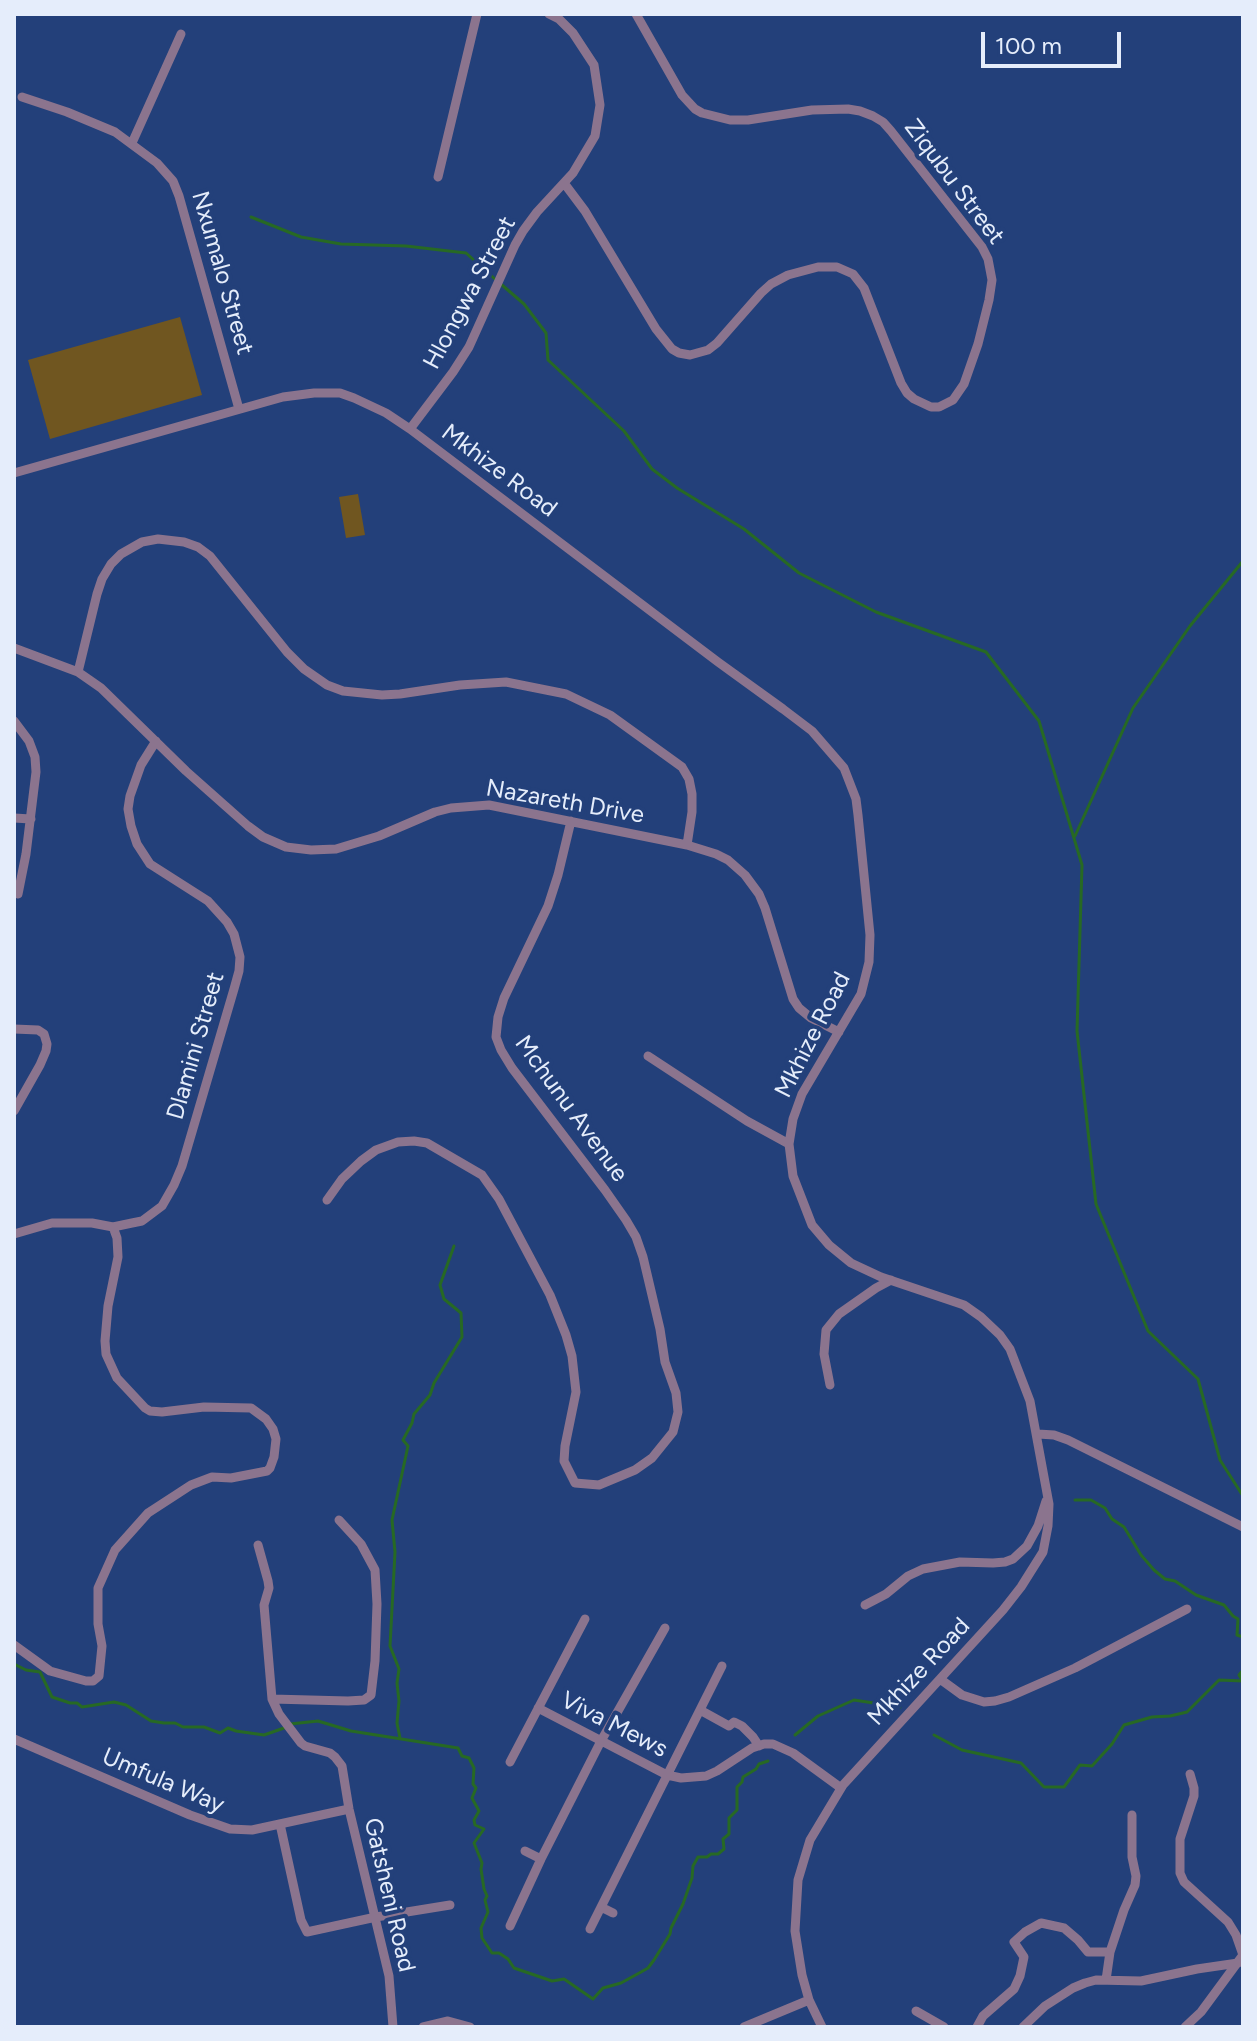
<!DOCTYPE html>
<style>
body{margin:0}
#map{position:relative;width:1257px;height:2041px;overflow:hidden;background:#23407a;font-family:Figtree,sans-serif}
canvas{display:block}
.frame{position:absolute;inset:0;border:16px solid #e5edfb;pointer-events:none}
.scale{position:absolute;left:981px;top:32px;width:140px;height:36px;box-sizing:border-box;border:4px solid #e5edfb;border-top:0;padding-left:10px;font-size:24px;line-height:28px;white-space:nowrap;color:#e5edfb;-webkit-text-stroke:6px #23407a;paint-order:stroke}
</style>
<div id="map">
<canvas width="1257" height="2041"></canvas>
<div class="frame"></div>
<div class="scale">100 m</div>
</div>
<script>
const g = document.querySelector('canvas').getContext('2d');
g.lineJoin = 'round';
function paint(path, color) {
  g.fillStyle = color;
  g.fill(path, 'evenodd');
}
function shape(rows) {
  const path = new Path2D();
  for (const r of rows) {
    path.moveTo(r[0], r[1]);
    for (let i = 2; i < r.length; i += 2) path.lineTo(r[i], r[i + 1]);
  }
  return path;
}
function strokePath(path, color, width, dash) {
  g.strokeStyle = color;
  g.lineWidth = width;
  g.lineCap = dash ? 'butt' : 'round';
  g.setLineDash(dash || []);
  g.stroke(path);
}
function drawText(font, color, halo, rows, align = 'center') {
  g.font = font + ' Figtree,sans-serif';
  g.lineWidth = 8;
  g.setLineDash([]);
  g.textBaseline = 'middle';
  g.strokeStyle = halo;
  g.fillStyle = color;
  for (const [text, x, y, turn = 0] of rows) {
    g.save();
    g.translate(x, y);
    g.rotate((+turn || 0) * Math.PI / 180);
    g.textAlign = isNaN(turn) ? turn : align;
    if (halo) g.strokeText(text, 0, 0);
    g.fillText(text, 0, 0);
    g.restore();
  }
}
paint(shape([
 [180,317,202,395,50,439,28,360],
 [358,494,365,535,346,538,339,497]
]), '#705620');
strokePath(shape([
 [251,217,301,237,341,244,406,246,466,253,496,280],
 [502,285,524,304,546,333,548,360,624,431,652,469,677,488,744,529,799,573,876,612,986,652,1039,721,1082,865,1077,1031,1096,1204,1148,1331,1198,1379,1220,1460,1243,1496],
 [1075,836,1133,708,1190,626,1243,561],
 [1075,1500,1091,1500,1105,1508,1112,1519,1124,1527,1141,1555,1154,1570,1165,1579,1175,1581,1196,1595,1224,1605,1233,1616,1238,1619,1237,1635,1243,1637],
 [14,1664,26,1670,40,1672,52,1697,70,1703,77,1703,82,1707,114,1702,126,1705,151,1721,164,1723,175,1723,183,1727,204,1727,220,1733,228,1728,236,1731,264,1735,284,1728],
 [1242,1680,1239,1675,1243,1670],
 [290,1724,318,1721,351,1731,458,1748,462,1756,469,1758,474,1768,473,1784,476,1788,472,1798,479,1811,474,1820,475,1825,484,1829,474,1843,482,1863,481,1869,484,1889,487,1896,485,1900,488,1912,481,1928,482,1938,492,1953,499,1953,508,1959,514,1968,552,1981,564,1979,593,1999,603,1988,621,1983,641,1972,648,1968,654,1960,670,1934,671,1928,683,1904,692,1878,693,1866,698,1857,707,1857,711,1854,718,1854,724,1849,723,1839,729,1834,729,1818,737,1810,737,1787,742,1782,743,1777,756,1769,759,1764,768,1761],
 [795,1735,818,1716,854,1700,900,1707],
 [934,1735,962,1750,1021,1763,1044,1787,1064,1787,1080,1765,1092,1766,1112,1744,1124,1725,1152,1717,1170,1716,1187,1712,1219,1680,1243,1681],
 [400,1738,397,1723,399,1701,397,1683,399,1669,390,1646,395,1552,392,1520,408,1446,403,1440,412,1423,414,1414,430,1395,434,1383,462,1337,461,1313,444,1299,440,1285,454,1246]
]), '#276924', 3);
strokePath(shape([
 [22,97,67,112,115,132,157,163,173,181,179,196,239,409],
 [132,143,181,34],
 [438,177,477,14],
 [564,183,585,211,656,329,672,349,679,353,690,355,708,350,717,343,761,293,771,284,788,275,818,267,837,267,853,274,864,288,901,383,907,393,914,399,931,407,939,407,953,400,964,384,978,344,989,300,992,280,988,259,982,247,891,131,883,122,873,116,860,111,848,109,812,110,748,120,730,120,702,113,695,109,682,95,636,14],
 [410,429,453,372,469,347,515,245,523,231,537,212,573,173,595,136,600,105,594,65,573,33,559,19,549,14],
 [14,473,283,397,314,393,340,393,354,398,386,413,410,429,718,662,783,709,812,731,844,768,856,799,858,815,870,935,869,962,861,994,802,1094,793,1119,789,1144,793,1176,812,1225,829,1245,851,1263,881,1277,964,1305,981,1317,1000,1335,1010,1349,1030,1401,1049,1504,1048,1526,1043,1552,1021,1587,1003,1610,843,1785,810,1840,798,1880,795,1931,802,1975,809,2000,822,2027],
 [14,648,78,672,101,688,186,771,248,826,263,837,286,847,311,850,336,849,379,836,435,812,451,808,489,805,687,845,716,854,728,860,745,875,759,894,765,908,793,999,799,1008,811,1018,839,1032],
 [78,672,97,594,102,579,111,564,121,554,142,542,158,539,184,542,198,547,210,556,287,652,304,669,327,685,343,691,382,695,400,694,460,685,506,682,566,694,610,715,682,767,689,779,692,794,692,812,687,845],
 [14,721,29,741,35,757,36,772,26,854,18,894],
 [14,818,31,819],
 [14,1029,38,1030,44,1034,47,1044,46,1051,40,1065,14,1111],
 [648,1056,747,1121,789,1144],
 [327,1200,342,1179,361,1161,376,1150,398,1142,414,1141,427,1143,482,1175,499,1199,550,1295,566,1335,572,1356,576,1392,565,1446,564,1461,575,1483,599,1485,635,1470,652,1458,673,1432,678,1412,676,1393,665,1362,660,1329,643,1257,636,1237,626,1220,605,1190,512,1068,501,1050,496,1037,498,1017,504,998,548,906,558,875,571,821],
 [14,1234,52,1223,92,1223,113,1227,132,1223,142,1221,162,1206,174,1185,182,1166,234,989,239,971,240,957,234,934,227,922,208,901,150,864,137,844,131,826,128,809,130,796,141,765,156,741],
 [830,1385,824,1354,826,1330,839,1314,876,1288,891,1280],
 [1038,1434,1054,1435,1068,1440,1243,1527],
 [258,1545,268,1581,269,1588,264,1605,272,1699,279,1714,301,1743,305,1746,330,1753,335,1757,342,1766,349,1809,389,1976,393,2027],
 [865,1605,886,1594,908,1576,923,1569,960,1562,993,1563,1005,1562,1013,1559,1027,1546,1038,1526,1046,1501],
 [14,1645,50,1671,86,1681,93,1681,99,1676,102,1646,98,1624,98,1588,115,1550,148,1513,191,1485,212,1477,231,1478,267,1471,270,1468,274,1457,276,1439,273,1429,266,1419,251,1408,204,1407,162,1412,150,1411,145,1408,117,1378,106,1354,105,1341,108,1306,118,1257,117,1238,113,1227],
 [940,1679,962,1695,984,1702,995,1701,1009,1697,1075,1668,1187,1609],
 [272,1699,348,1701,364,1700,371,1695,375,1661,377,1604,375,1570,361,1544,339,1520],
 [538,1708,667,1775,681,1778,706,1776,717,1771,752,1748,764,1744,773,1744,793,1753,841,1788],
 [700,1710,729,1726,734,1722,742,1726,753,1737,759,1746],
 [14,1739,190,1815,230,1829,252,1830,349,1809],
 [510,1762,585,1619],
 [280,1824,301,1920,307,1932,376,1917,450,1905],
 [525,1851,541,1859],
 [601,1907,613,1913],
 [510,1926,541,1859,601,1741,665,1628],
 [590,1929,722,1666],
 [1106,1980,1110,1952,1124,1910,1135,1885,1136,1876,1132,1857,1132,1815],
 [916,2011,944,2027],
 [423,2027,448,2021,470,2027],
 [744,2027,809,2000],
 [977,2027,983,2016,1014,1989,1020,1976,1024,1957,1014,1942,1025,1932,1041,1923,1064,1928,1078,1940,1088,1952,1110,1952],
 [1023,2027,1045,2006,1073,1988,1085,1983,1096,1980,1141,1981,1197,1969,1238,1963],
 [1185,2027,1201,2012,1243,1955,1236,1935,1228,1922,1184,1882,1180,1873,1180,1839,1194,1796,1194,1788,1190,1774]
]), '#8b748e', 9);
drawText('24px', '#e5edfb', '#23407a', [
 ["Ziqubu Street",954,182,53],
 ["Nxumalo Street",222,273,74],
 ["Hlongwa Street",470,293,-62],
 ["Mkhize Road",499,471,37],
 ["Nazareth Drive",565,802,10],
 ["Mkhize Road",813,1035,-63],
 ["Dlamini Street",196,1046,-74],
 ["Mchunu Avenue",571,1109,54],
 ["Mkhize Road",919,1672,-47],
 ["Viva Mews",614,1725,27],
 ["Umfula Way",163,1781,23],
 ["Gatsheni Road",389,1895,77]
]);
</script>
